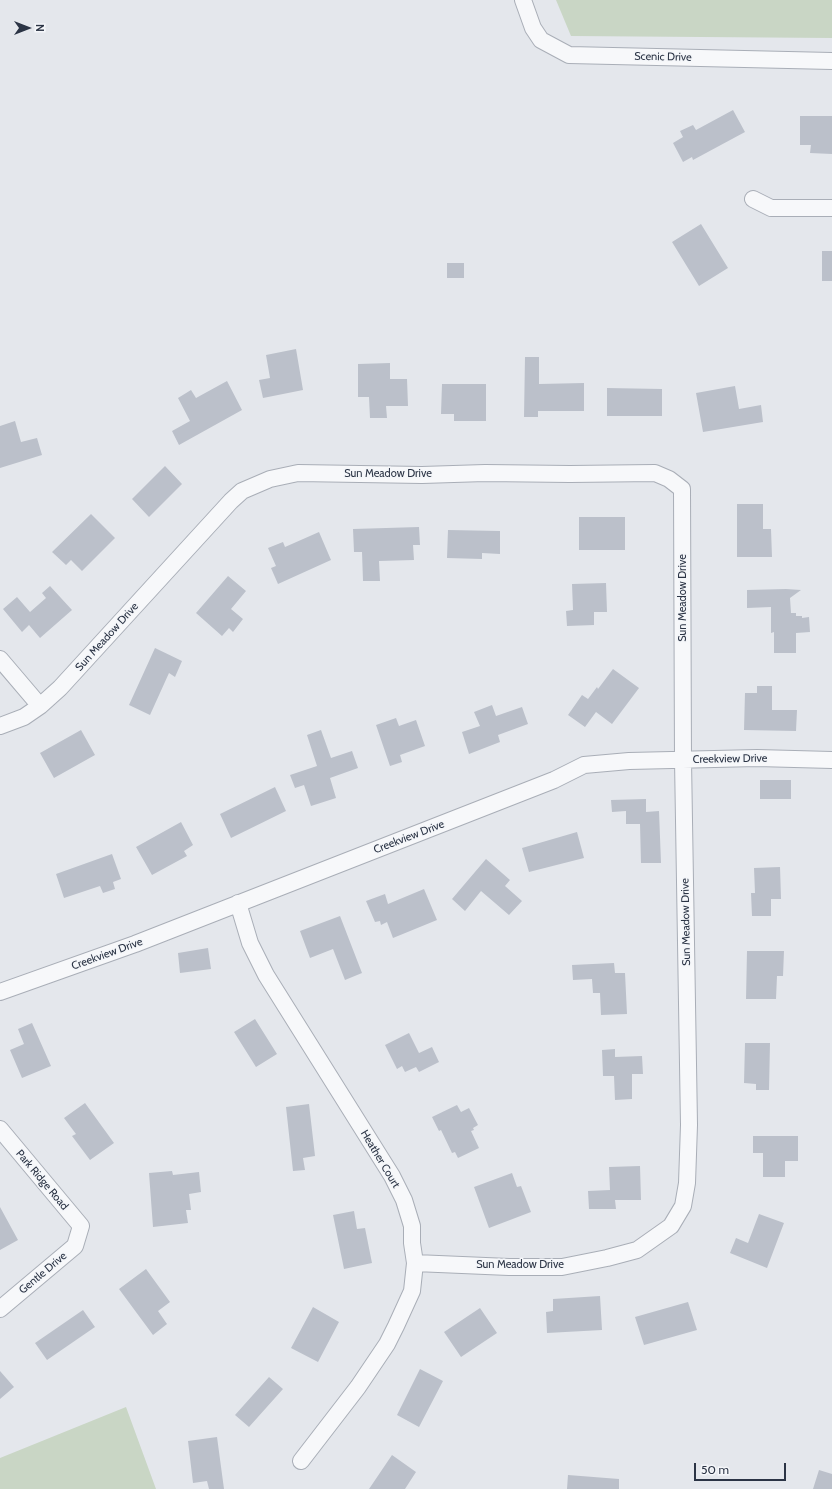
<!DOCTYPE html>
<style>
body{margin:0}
#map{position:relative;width:832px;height:1489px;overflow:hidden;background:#e4e7ec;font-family:Cabin,sans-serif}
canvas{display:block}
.north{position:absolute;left:8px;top:8px;width:40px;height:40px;-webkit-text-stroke:3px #f4f6f9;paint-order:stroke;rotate:90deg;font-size:11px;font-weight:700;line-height:16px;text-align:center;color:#2b3445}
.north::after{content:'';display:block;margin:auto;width:14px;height:18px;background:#2b3445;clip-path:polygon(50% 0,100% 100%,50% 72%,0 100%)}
.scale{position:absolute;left:694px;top:1463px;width:92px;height:18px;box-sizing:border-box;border:2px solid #2b3445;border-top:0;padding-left:5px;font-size:12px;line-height:14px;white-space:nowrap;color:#2b3445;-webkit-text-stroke:3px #f4f6f9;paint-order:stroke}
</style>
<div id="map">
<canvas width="832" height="1489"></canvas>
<div class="north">N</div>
<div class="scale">50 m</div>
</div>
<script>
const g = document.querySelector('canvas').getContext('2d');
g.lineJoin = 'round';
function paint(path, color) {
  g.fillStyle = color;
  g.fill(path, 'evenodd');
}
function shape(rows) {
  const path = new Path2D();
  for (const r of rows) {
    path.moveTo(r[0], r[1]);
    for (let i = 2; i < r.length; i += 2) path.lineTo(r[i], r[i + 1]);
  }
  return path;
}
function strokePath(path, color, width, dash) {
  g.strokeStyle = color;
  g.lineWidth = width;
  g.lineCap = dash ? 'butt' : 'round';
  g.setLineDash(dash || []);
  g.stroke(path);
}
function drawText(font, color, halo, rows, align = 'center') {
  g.font = font + ' Cabin,sans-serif';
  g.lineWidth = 3;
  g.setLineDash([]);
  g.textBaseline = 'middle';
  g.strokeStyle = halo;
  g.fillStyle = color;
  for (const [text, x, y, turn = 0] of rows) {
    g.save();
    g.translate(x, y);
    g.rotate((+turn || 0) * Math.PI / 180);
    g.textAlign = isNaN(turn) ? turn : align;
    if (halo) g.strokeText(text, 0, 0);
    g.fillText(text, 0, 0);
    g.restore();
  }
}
paint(shape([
 [556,0,832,0,832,38,571,36],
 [126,1407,156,1489,0,1489,0,1458]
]), '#c9d6c5');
paint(shape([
 [733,110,745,132,693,160,692,157,683,162,673,143,683,137,680,131,693,125,696,130],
 [800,116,832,116,832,154,810,153,811,145,800,145],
 [701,224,728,268,699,286,672,242],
 [822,251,832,251,832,281,822,281],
 [447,263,464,263,464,278,447,278],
 [296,349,303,390,263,398,259,380,270,378,266,355],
 [525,357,539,357,539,384,584,383,584,411,538,411,538,417,524,417],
 [390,363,390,379,407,379,408,406,386,406,387,418,370,418,369,397,358,397,358,364],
 [227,381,242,410,179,445,172,431,190,421,178,398,191,390,196,398],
 [442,384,486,384,486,421,454,421,454,414,441,414],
 [735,386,739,409,761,405,763,422,703,432,696,393],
 [607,388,662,389,662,416,607,416],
 [15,421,21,442,37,438,42,455,0,468,0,426],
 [165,466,182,484,149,517,132,499],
 [737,504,763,504,763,529,771,529,772,557,737,557],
 [91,514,115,538,82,571,71,560,66,565,52,552],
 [579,517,625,517,625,550,579,550],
 [419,527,420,545,413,545,414,560,379,561,380,581,363,581,362,552,354,552,353,529],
 [448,530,500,531,500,554,482,553,482,559,447,558],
 [319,532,331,560,278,584,271,568,276,566,268,548,283,542,285,547],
 [228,576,246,591,231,609,243,619,233,632,229,628,222,636,196,613],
 [606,583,607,612,594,612,594,625,567,626,566,611,573,610,572,584],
 [50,586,72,610,40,638,29,625,22,632,3,609,17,597,30,612,46,598,42,593],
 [786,589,801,590,790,598,791,613,796,613,796,616,802,616,802,618,809,617,810,632,796,633,796,653,774,653,774,632,771,633,771,607,747,608,747,590],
 [155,648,182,661,175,677,169,673,150,715,129,705],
 [613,669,639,688,612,724,596,712,585,727,568,715,582,695,588,699,597,687,598,689],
 [757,686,772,686,772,710,797,710,796,731,744,730,745,693,757,693],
 [492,705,496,716,522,707,528,724,498,735,500,742,469,754,462,732,480,726,474,712],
 [396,718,399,726,416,720,425,746,400,755,402,762,390,766,376,725],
 [81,730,95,755,54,778,40,753],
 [321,730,331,758,352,751,358,768,330,778,336,798,311,806,304,785,295,788,290,775,317,766,307,735],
 [760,780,791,780,791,799,760,799],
 [275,787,286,811,231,838,220,814],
 [646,799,646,812,659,811,661,863,641,863,640,824,626,824,626,811,612,812,611,800],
 [181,822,193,845,184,851,187,856,152,875,136,847],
 [577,832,584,858,529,872,522,848],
 [112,854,121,879,113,882,115,889,103,893,100,886,64,898,56,874],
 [486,859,510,880,505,886,522,901,509,915,481,891,465,911,452,899],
 [780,867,781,899,771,899,771,916,752,916,751,893,755,893,754,868],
 [424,889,437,920,393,938,387,922,381,925,380,921,375,922,366,901,385,894,388,904],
 [340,916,362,973,345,980,333,949,310,958,300,931],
 [208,948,211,969,180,973,178,953],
 [747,951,784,951,783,976,777,976,776,999,746,999],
 [614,963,615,973,625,973,627,1014,601,1015,600,993,593,993,592,979,573,980,572,965],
 [255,1019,277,1054,256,1067,234,1032],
 [32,1023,51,1066,22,1078,10,1050,24,1044,18,1029],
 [409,1033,419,1053,432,1047,439,1062,419,1072,416,1067,405,1072,402,1066,397,1069,385,1045],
 [745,1043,770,1043,769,1090,756,1090,756,1084,744,1083],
 [615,1049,615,1057,642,1056,643,1074,632,1074,632,1099,615,1100,614,1076,603,1076,602,1050],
 [85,1103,114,1143,90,1160,72,1136,76,1134,64,1118],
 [309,1104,315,1156,303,1158,305,1170,293,1171,286,1107],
 [457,1105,461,1112,469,1108,478,1125,473,1128,474,1130,471,1131,479,1148,458,1158,455,1152,452,1153,441,1130,439,1131,432,1117],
 [753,1136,798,1136,798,1161,785,1161,785,1177,763,1177,763,1153,753,1153],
 [640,1166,641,1200,615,1200,616,1209,589,1209,588,1191,610,1190,609,1167],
 [172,1171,173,1175,199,1172,201,1192,189,1194,191,1210,186,1210,188,1223,153,1227,149,1173],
 [512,1173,517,1187,521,1186,531,1212,489,1228,474,1187],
 [0,1207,18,1240,0,1250],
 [354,1211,357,1229,365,1228,372,1263,344,1269,333,1215],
 [759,1214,784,1223,767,1268,730,1253,736,1238,748,1243],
 [146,1269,170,1302,158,1311,167,1324,153,1335,119,1289],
 [600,1296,602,1330,547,1333,546,1312,553,1311,553,1299],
 [688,1302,697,1330,644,1345,635,1317],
 [313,1307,339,1322,318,1362,291,1348],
 [480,1308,497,1333,461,1357,444,1332],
 [83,1310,95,1327,47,1360,35,1343],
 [420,1369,443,1381,419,1427,397,1415],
 [0,1371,14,1387,0,1399],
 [269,1377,283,1389,249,1427,235,1415],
 [217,1437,224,1489,209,1489,207,1481,193,1483,188,1441],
 [392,1455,416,1472,405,1489,369,1489],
 [819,1470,832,1474,832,1489,813,1489],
 [568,1475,619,1479,619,1489,567,1489]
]), '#bbc0ca');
const minor = shape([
 [523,0,533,28,541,40,569,55,832,61],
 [753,199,771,208,832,208],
 [0,659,40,706],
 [0,726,24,717,40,706,60,688,231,501,242,491,270,479,298,473,422,475,485,473,570,474,655,473,669,479,682,489,683,760,689,1125,687,1183,683,1206,671,1226,637,1250,607,1258,562,1267,509,1267,415,1263],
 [238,903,250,943,266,975,392,1176,404,1200,412,1226,412,1243,415,1263,412,1291,396,1326,387,1344,358,1387,301,1461],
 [0,992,135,944,554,780,584,765,629,761,757,758,832,760],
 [0,1129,81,1226,75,1246,0,1309]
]);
strokePath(minor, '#a9aeb7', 18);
strokePath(minor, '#f7f8fa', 16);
drawText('11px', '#2b3445', '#f4f6f9', [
 ["Scenic Drive",663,57,1],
 ["Sun Meadow Drive",388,474],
 ["Sun Meadow Drive",683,598,-90],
 ["Sun Meadow Drive",107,637,-48],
 ["Creekview Drive",730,759,-1],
 ["Creekview Drive",409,837,-21],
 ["Sun Meadow Drive",686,922,-91],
 ["Creekview Drive",107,954,-20],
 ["Heather Court",380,1159,59],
 ["Park Ridge Road",42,1180,50],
 ["Sun Meadow Drive",520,1265],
 ["Gentle Drive",43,1273,-40]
]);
</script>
